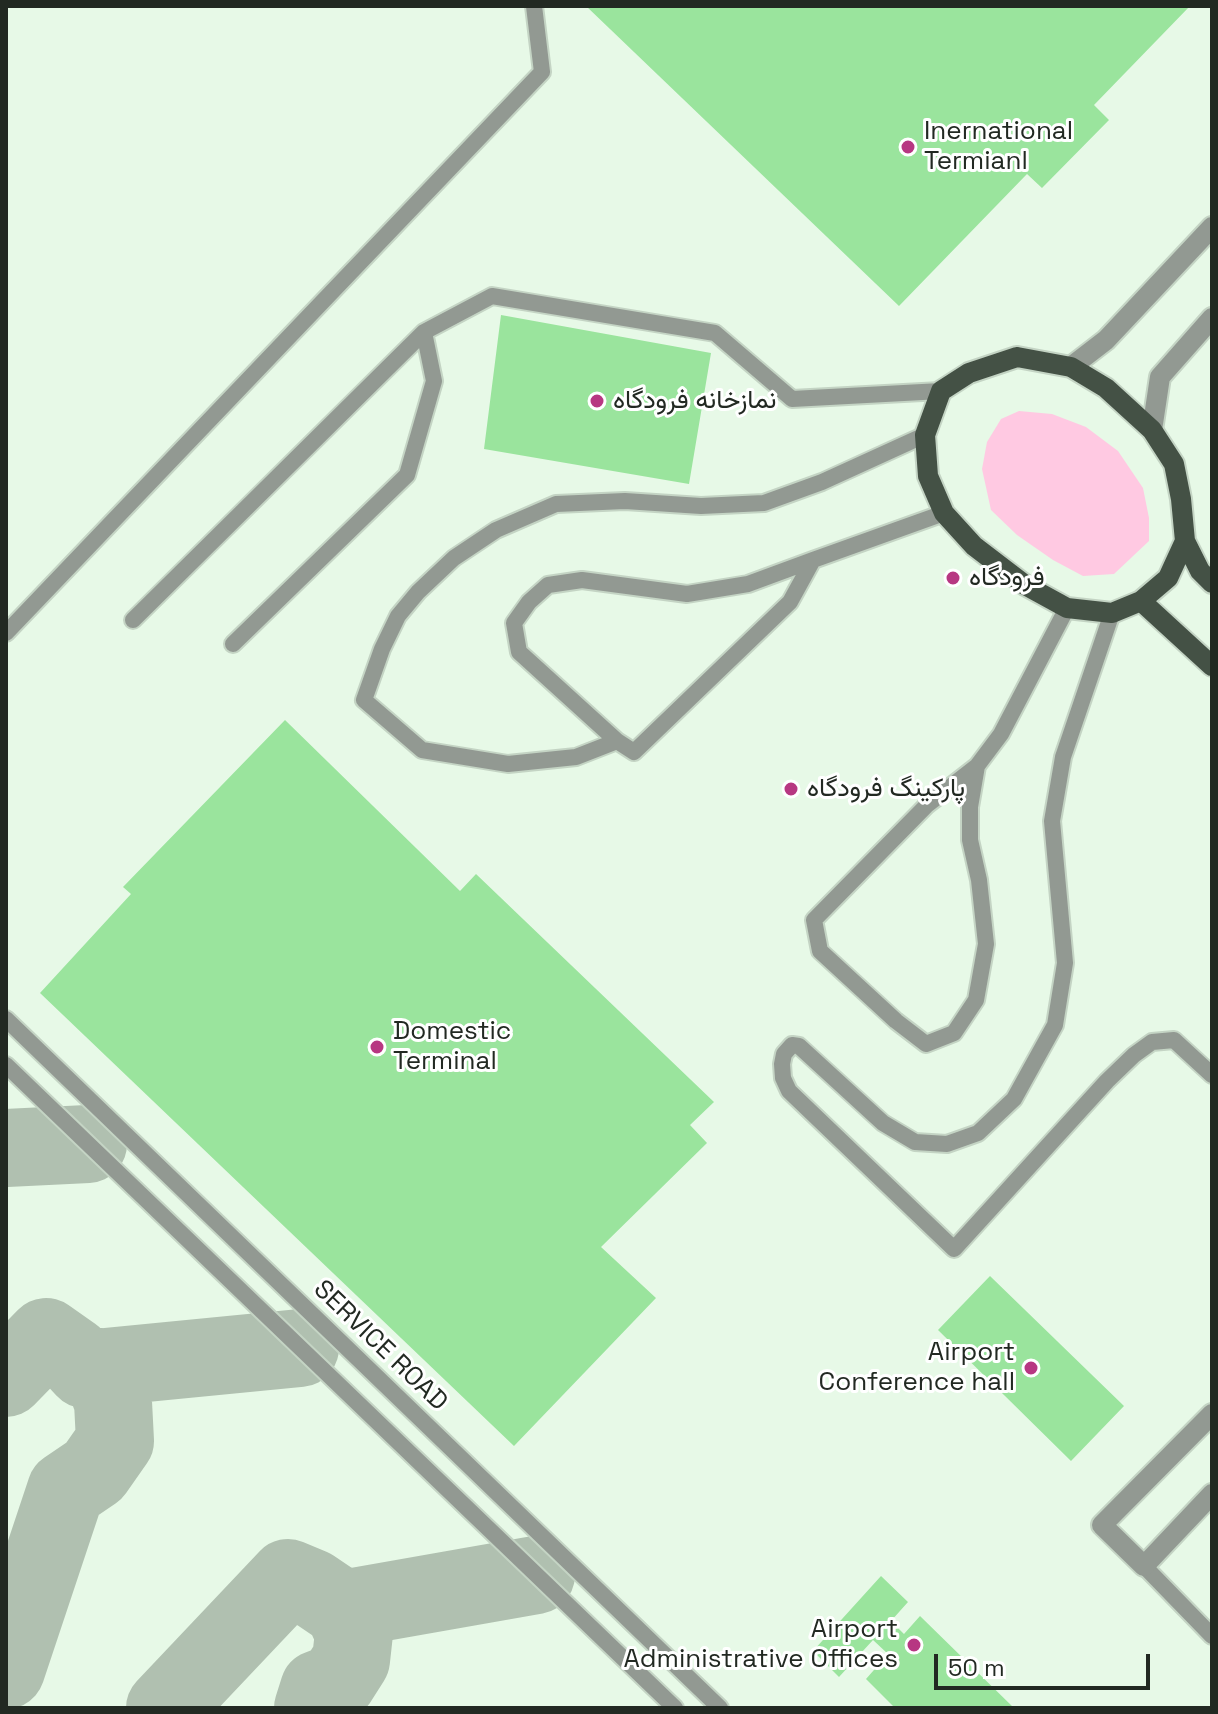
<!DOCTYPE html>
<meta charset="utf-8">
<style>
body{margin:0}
#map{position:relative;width:1218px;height:1714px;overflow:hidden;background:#e7f9e7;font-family:"Space Grotesk",sans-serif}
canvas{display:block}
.frame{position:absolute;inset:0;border:8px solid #222922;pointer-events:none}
.scale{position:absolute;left:934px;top:1654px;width:216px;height:36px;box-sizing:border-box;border:4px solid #222922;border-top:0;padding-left:10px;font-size:24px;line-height:28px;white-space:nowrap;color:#222922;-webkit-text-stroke:6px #fff;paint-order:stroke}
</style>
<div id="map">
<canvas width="1218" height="1714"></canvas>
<div class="frame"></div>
<div class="scale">50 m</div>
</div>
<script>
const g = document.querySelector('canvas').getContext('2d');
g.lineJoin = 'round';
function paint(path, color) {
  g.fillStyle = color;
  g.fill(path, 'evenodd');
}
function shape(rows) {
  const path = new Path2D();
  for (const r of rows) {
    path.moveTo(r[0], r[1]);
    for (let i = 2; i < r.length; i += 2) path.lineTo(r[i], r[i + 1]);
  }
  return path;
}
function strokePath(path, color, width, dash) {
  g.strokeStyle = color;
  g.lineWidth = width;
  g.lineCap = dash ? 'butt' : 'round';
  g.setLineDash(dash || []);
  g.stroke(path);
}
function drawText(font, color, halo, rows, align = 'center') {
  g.font = font + ' "Space Grotesk",Vazirmatn,sans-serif';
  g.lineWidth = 6;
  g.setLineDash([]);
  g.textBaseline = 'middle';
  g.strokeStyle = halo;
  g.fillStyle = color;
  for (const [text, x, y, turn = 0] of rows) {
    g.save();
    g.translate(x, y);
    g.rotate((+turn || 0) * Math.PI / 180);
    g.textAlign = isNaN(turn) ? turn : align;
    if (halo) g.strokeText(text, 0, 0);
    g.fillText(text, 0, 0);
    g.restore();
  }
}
paint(shape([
 [1019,411,1052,414,1086,427,1118,451,1143,488,1149,518,1149,541,1114,574,1083,576,1053,560,1017,535,991,510,982,469,987,442,1001,419]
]), '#ffc9e2');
strokePath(shape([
 [6,1148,88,1144],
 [6,1378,46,1337,73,1356,85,1369,300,1348],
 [343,1609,536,1575],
 [6,1670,66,1490,94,1471,115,1441,113,1402,100,1367],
 [165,1708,288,1578,312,1588,343,1609,354,1633,351,1660,337,1682,319,1689,313,1708]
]), '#b0c0b0', 78);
paint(shape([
 [586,6,1190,6,1094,105,1109,120,1042,188,1027,174,899,306],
 [501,315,711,353,689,484,484,449],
 [285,720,460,891,476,874,714,1102,690,1125,707,1143,601,1247,656,1298,514,1446,40,993,131,894,123,887],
 [990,1276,1124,1406,1071,1461,938,1330],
 [881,1576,908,1602,891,1621,904,1634,920,1616,1014,1708,895,1708,866,1679,888,1654,873,1640,839,1677,813,1651]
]), '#9ae49d');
const lane = shape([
 [813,560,790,602,634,752,617,741,519,652,514,623,529,602,548,585,582,580,687,594,748,584,813,560,944,513],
 [1112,613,1063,757,1052,821,1065,963,1055,1025,1014,1099,978,1133,947,1144,915,1142,883,1123,799,1046,792,1045,784,1054,782,1064,783,1078,789,1091,954,1249,1107,1081,1134,1055,1152,1042,1174,1040,1212,1075],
 [133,620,424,332,492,296,715,333,792,399,941,391],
 [6,633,542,72,534,6],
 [233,644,407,475,434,381,424,332],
 [617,741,576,757,508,764,422,750,364,700,382,649,398,616,418,592,454,558,496,530,556,504,625,501,701,506,764,503,822,482,925,435],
 [977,766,970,807,970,840,979,880,986,944,976,1000,954,1033,926,1044,896,1021,820,951,814,920,927,805,977,766,1001,734,1067,608],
 [6,1019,720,1708],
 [6,1065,675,1708],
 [1144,1566,1212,1636]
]);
const street = shape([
 [1071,367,1106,340,1212,227],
 [1152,430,1160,377,1212,318],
 [1212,1414,1102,1525,1144,1566,1212,1494]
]);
const primary = shape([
 [1017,357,1071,367,1106,388,1152,430,1174,464,1181,499,1185,541,1168,578,1141,601,1112,613,1067,608,1025,585,974,546,944,513,928,476,925,435,941,391,969,373,1017,357],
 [1185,541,1200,571,1212,583],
 [1141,601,1212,666]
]);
strokePath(lane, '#c4d4c4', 20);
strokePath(street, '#c4d4c4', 24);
strokePath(primary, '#c4d4c4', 24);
strokePath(lane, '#929992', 16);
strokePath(street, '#929992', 20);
strokePath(primary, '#445145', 20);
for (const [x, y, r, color] of [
 [908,147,8,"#b73782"],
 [597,401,8,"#b73782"],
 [953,578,8,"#b73782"],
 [791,789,8,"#b73782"],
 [377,1047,8,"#b73782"],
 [1031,1368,8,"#b73782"],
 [914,1645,8,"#b73782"]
]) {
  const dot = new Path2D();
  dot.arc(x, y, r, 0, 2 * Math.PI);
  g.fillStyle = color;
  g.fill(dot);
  strokePath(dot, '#fff', 3);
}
drawText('26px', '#222922', '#fff', [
 ["Inernational",924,132],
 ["Termianl",924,162],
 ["نمازخانه فرودگاه",613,401],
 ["فرودگاه",969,578],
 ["پارکینگ فرودگاه",807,789],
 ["Domestic",393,1032],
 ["Terminal",393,1062],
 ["Airport",1015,1353,"right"],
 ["Conference hall",1015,1383,"right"],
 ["Airport",898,1630,"right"],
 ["Administrative Offices",898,1660,"right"]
], 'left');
drawText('26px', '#222922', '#fff', [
 ["SERVICE ROAD",380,1346,44]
]);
</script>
